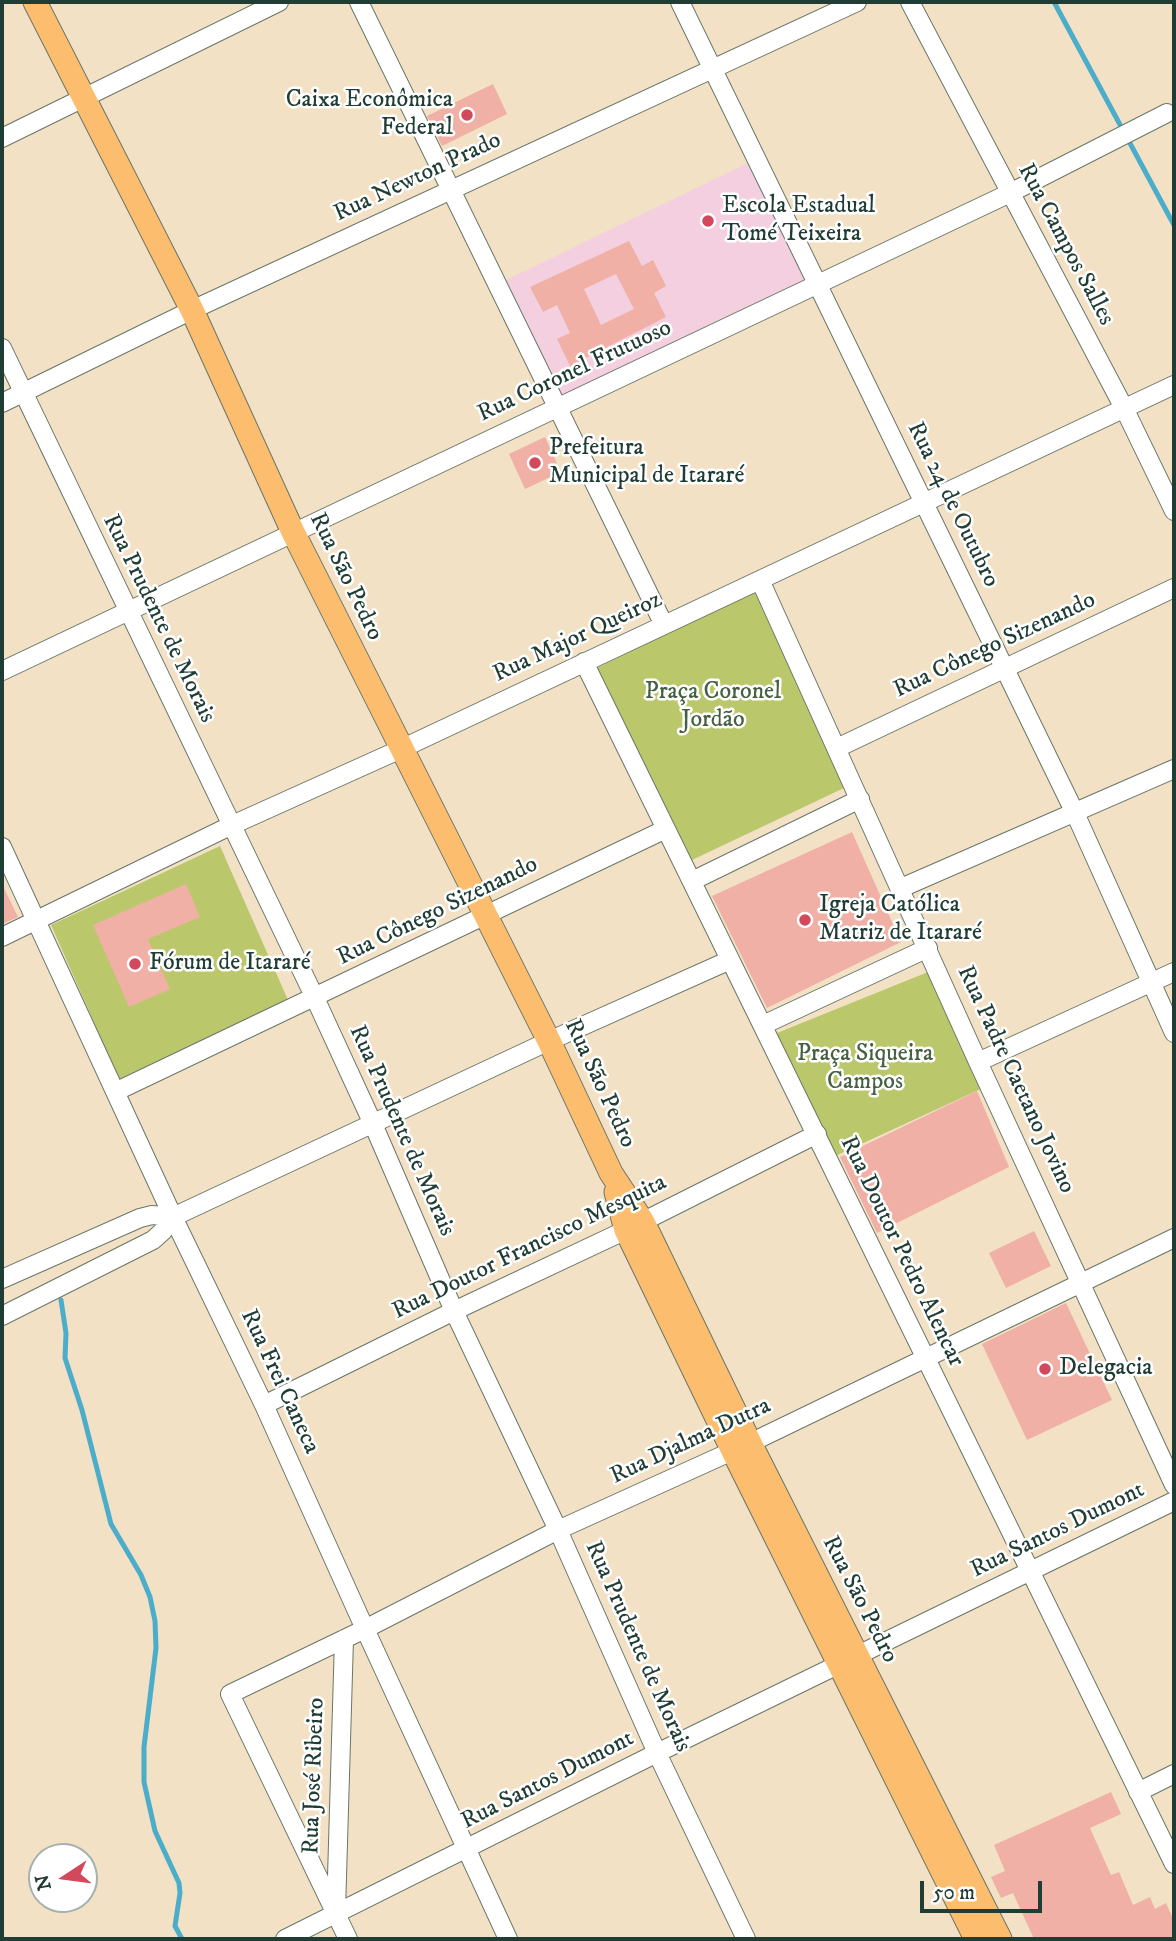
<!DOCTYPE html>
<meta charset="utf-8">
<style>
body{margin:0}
#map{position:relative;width:1176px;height:1941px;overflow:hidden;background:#f2e1c5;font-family:"IM FELL DW Pica",serif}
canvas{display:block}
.frame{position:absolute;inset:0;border:4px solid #1f3d34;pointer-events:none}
.north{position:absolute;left:28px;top:1843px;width:70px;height:70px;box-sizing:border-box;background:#fff;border:2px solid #a5b1ae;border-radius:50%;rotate:257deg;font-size:19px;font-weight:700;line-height:28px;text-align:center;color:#1f3d34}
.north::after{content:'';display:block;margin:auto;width:24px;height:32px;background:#d1495b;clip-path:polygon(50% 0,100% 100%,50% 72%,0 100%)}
.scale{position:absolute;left:920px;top:1881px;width:122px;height:32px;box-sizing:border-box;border:4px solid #1f3d34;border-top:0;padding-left:9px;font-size:21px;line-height:24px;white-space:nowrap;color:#1f3d34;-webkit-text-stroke:5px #fff;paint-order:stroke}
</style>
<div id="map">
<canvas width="1176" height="1941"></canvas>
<div class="frame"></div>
<div class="north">N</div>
<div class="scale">50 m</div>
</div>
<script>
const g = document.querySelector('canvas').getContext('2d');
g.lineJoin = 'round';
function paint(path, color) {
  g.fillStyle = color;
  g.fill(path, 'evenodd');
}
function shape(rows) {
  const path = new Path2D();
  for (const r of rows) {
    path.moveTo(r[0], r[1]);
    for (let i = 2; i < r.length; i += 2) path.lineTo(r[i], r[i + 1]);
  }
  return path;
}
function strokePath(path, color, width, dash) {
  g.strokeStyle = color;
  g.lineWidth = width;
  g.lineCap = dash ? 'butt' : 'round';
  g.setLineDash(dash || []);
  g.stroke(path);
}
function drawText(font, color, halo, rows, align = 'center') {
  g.font = font + ' "IM FELL DW Pica",serif';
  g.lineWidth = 5;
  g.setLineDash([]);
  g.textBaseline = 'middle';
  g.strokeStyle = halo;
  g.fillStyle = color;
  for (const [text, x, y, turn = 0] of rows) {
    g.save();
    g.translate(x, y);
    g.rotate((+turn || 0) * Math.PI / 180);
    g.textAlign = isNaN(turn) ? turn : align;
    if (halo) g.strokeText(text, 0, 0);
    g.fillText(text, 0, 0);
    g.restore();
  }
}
paint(shape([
 [756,159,818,283,557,407,498,284]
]), '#f3cfdf');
paint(shape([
 [756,590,844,788,692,860,597,668],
 [220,846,288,1000,119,1079,51,925],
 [933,970,983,1088,833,1157,772,1035]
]), '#bac86b');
strokePath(shape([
 [1054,2,1174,225],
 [61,1300,66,1333,65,1358,82,1410,111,1524,141,1575,150,1597,155,1621,156,1648,144,1747,144,1782,155,1831,179,1883,180,1893,175,1926,182,1939]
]), '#4cadcb', 5);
paint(shape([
 [493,84,507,114,442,146,427,116],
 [629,241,642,266,653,260,666,286,654,293,666,317,570,366,557,339,570,333,557,305,543,312,530,287],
 [616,274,634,309,601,325,584,289],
 [545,437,561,472,525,489,509,454],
 [852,832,901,942,767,1008,712,896],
 [2,884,18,917,2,924],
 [186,884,200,917,148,939,170,989,129,1007,93,925],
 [977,1091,1009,1167,877,1233,840,1157],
 [1034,1231,1051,1266,1006,1288,989,1253],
 [1066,1303,1112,1400,1027,1440,982,1344],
 [1111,1792,1121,1814,1090,1828,1111,1875,1119,1872,1133,1905,1150,1897,1155,1909,1166,1903,1174,1921,1174,1939,1034,1939,1013,1893,1001,1898,991,1877,1005,1871,994,1845]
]), '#f0b0a5');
const minor = shape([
 [359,2,664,625],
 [680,2,1075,813,1174,1033],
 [910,2,1124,408,1174,511],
 [2,138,279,2],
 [2,348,315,998,373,1124,454,1311,558,1530,657,1753,746,1939],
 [2,403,192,310,857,2],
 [760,580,978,1062,1174,1485],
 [584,662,1174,1864],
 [2,671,1010,193,1167,113],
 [837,748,1174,588],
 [2,847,173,1217,264,1405,365,1629,508,1939],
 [692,881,860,799],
 [901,888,1174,769],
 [2,937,230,826,401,749,1174,385],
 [763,1025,928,948],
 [978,1062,1174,972],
 [117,1091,666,829],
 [2,1279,140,1218,152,1215,173,1217,549,1041,730,960],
 [2,1316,153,1240,163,1231,173,1217],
 [264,1405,454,1311,626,1230,817,1134],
 [1138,1792,1174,1774],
 [336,1911,344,1639],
 [285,1939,657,1753,1174,1501],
 [348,1939,230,1694,365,1629,558,1530,750,1443,1174,1238]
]);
const major = shape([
 [35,2,192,310,293,532,549,1041,611,1173,643,1222,750,1443,1000,1939],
 [616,1192,626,1230,733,1451,976,1939]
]);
strokePath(minor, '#697667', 20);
strokePath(major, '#697667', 25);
strokePath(minor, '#fff', 18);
strokePath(major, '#fcbd6e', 23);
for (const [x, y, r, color] of [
 [467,115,7,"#d1495b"],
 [708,221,7,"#d1495b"],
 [535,463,7,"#d1495b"],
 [805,920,7,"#d1495b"],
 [135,964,7,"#d1495b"],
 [1045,1369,7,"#d1495b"]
]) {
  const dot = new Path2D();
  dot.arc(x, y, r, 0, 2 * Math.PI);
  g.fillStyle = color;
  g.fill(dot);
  strokePath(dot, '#fff', 2.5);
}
drawText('24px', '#1f3d34', '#fff', [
 ["Caixa Econômica",453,101,"right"],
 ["Federal",453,129,"right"],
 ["Escola Estadual",722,207],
 ["Tomé Teixeira",722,235],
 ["Prefeitura",549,449],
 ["Municipal de Itararé",549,477],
 ["Igreja Católica",819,906],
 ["Matriz de Itararé",819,934],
 ["Fórum de Itararé",149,964],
 ["Delegacia",1059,1369]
], 'left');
drawText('24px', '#1f3d34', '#fff', [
 ["Rua Newton Prado",418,178,-25],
 ["Rua Campos Salles",1065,245,62],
 ["Rua Coronel Frutuoso",575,372,-25],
 ["Rua 24 de Outubro",952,505,64],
 ["Rua São Pedro",345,577,64],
 ["Rua Prudente de Morais",158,619,64],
 ["Rua Major Queiroz",578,638,-25],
 ["Rua Cônego Sizenando",995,646,-25],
 ["Rua Cônego Sizenando",438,912,-26],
 ["Rua Padre Caetano Jovino",1015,1080,65],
 ["Rua São Pedro",599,1084,65],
 ["Rua Prudente de Morais",401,1131,66],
 ["Rua Doutor Francisco Mesquita",530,1248,-26],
 ["Rua Doutor Pedro Alencar",901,1252,64],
 ["Rua Frei Caneca",279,1382,65],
 ["Rua Djalma Dutra",691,1442,-25],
 ["Rua Santos Dumont",1058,1531,-26],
 ["Rua São Pedro",859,1600,63],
 ["Rua Prudente de Morais",637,1647,66],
 ["Rua José Ribeiro",315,1776,-88],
 ["Rua Santos Dumont",548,1781,-27]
]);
drawText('24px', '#466042', '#fff', [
 ["Praça Coronel",713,693],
 ["Jordão",713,721],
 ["Praça Siqueira",865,1055],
 ["Campos",865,1083]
]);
</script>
